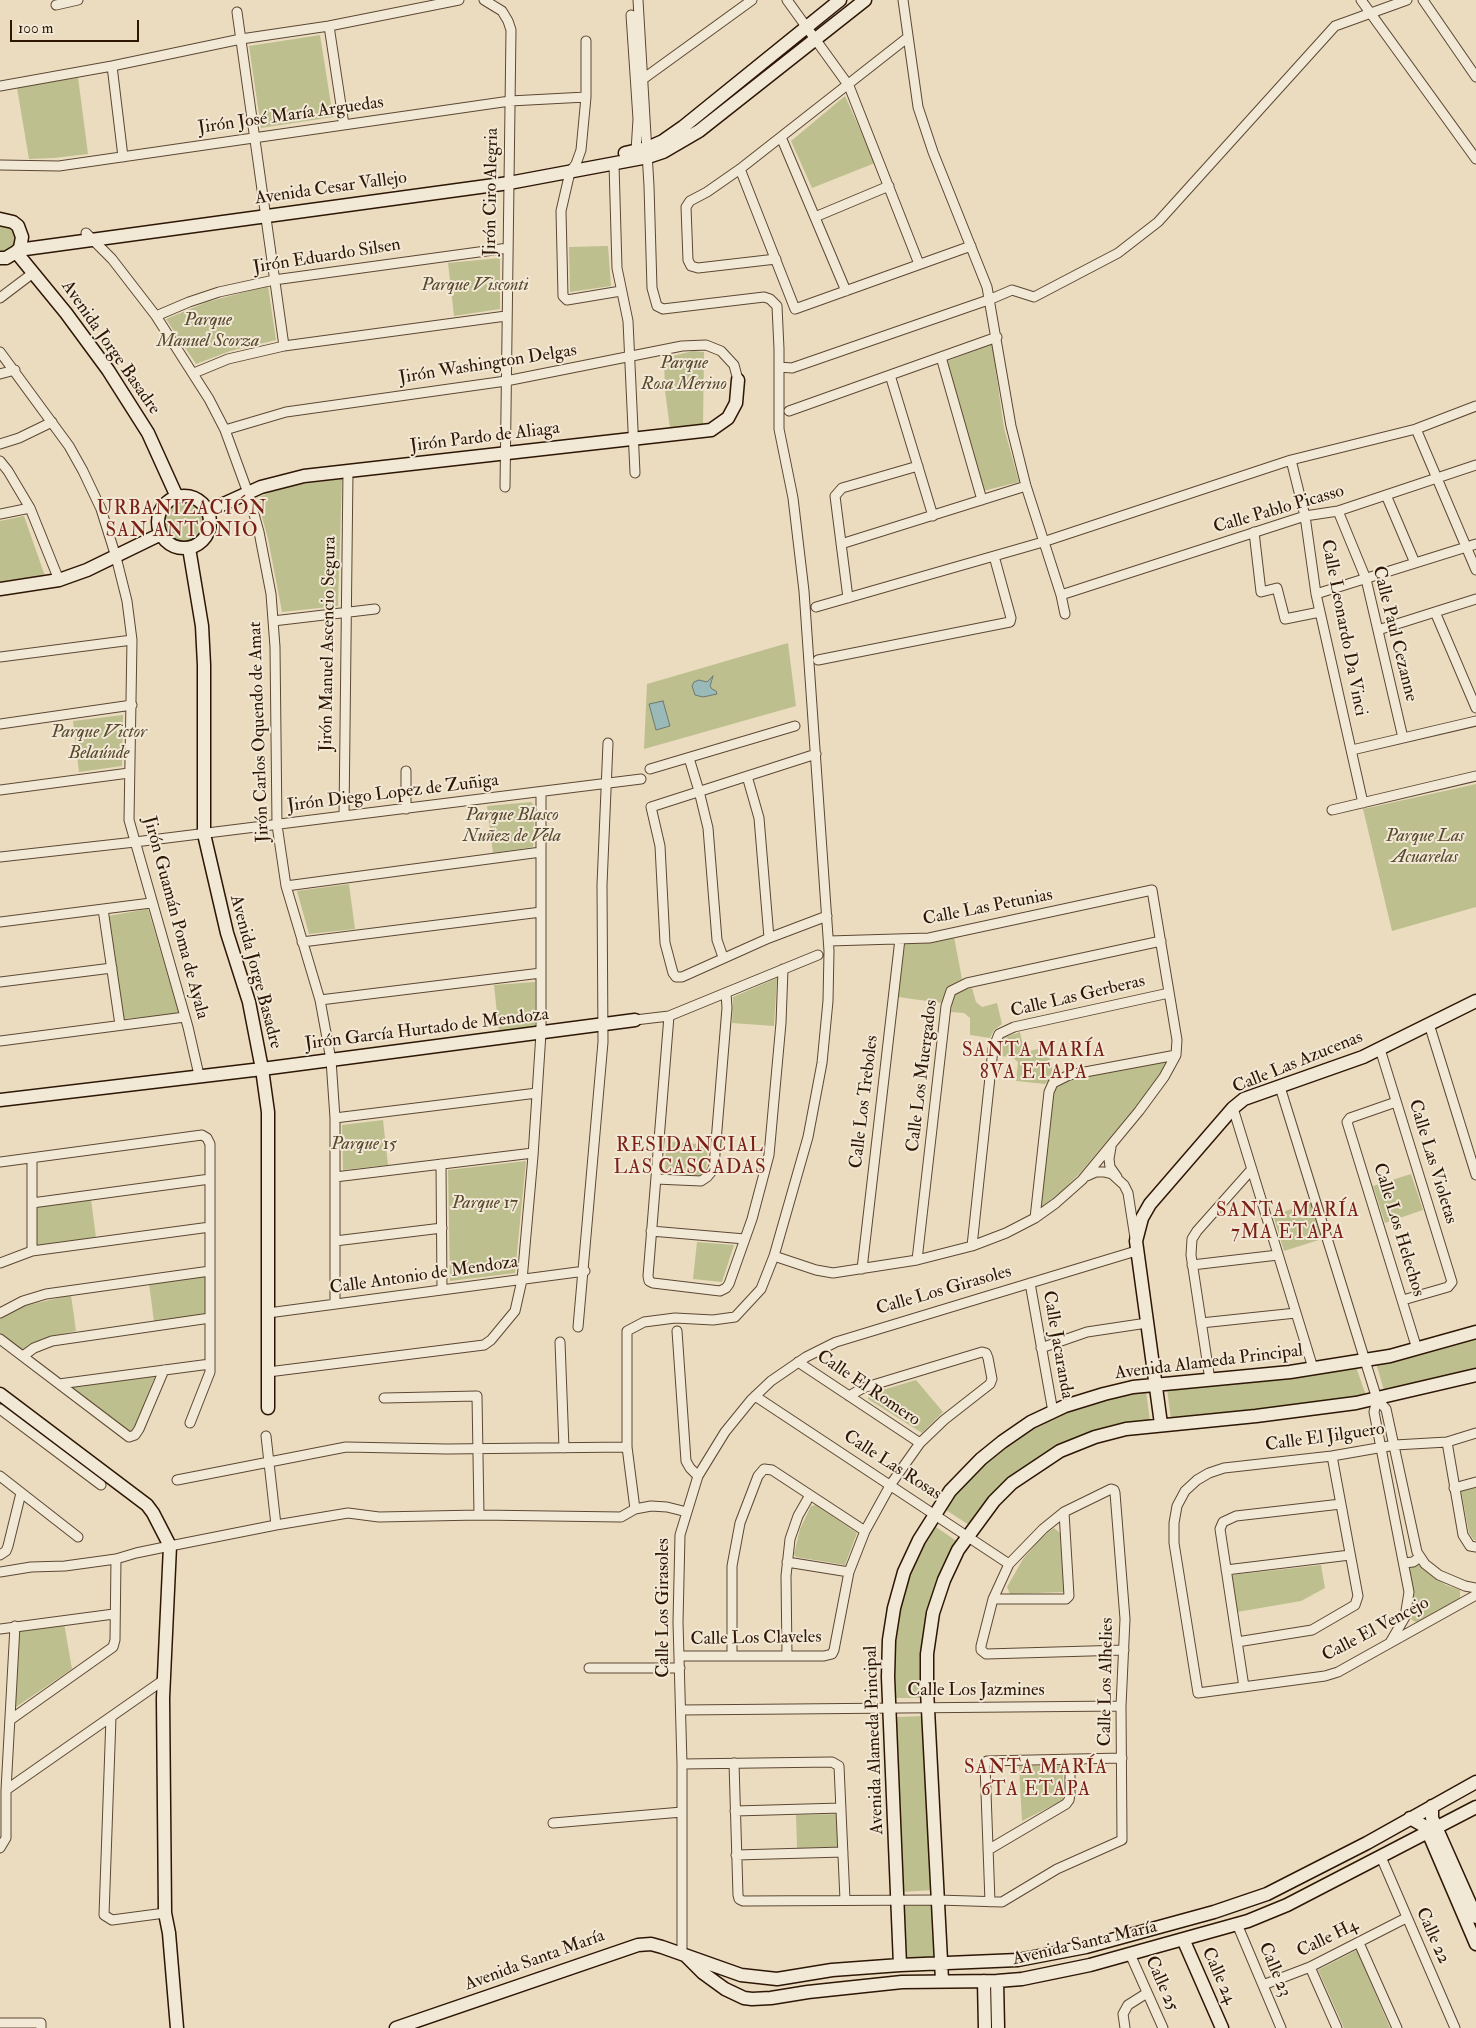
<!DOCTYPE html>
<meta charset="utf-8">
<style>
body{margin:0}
#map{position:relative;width:1476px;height:2028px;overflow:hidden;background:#ebdcc0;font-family:"IM FELL Double Pica",serif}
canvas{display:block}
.scale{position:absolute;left:10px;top:20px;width:129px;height:22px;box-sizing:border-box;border:2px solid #2d1604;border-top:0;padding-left:6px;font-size:15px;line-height:18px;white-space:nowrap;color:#2d1604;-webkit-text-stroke:4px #f2e8d6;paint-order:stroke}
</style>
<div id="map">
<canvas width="1476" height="2028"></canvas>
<div class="scale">100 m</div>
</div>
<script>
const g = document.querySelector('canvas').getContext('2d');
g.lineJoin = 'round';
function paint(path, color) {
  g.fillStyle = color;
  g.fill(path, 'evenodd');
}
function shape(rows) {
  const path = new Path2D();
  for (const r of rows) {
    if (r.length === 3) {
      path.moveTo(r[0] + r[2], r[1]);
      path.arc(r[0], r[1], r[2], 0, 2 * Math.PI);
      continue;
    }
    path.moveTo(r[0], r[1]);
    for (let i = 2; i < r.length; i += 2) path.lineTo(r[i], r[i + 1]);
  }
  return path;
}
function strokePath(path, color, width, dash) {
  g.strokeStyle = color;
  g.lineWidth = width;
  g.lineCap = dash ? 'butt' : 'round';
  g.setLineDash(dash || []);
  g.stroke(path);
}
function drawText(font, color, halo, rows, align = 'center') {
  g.font = font + ' "IM FELL Double Pica",serif';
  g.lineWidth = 4;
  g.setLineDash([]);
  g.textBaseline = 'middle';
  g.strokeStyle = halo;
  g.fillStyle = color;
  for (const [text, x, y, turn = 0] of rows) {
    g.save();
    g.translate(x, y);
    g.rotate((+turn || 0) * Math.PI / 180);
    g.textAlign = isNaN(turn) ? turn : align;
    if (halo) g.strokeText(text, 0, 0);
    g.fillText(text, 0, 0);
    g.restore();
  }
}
paint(shape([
 [320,35,333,117,261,128,249,46],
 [78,77,88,154,54,158,29,159,17,88],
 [845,96,875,163,812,188,791,141],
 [0,223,6,223,17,233,16,247,0,254],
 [608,246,611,286,570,292,569,247],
 [500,258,500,309,454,316,448,263],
 [268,286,276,340,230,351,196,364,166,319,207,302],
 [992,344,1004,428,1019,482,983,491,945,362],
 [693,351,704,352,703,425,670,428,665,391,664,358],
 [342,479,338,606,282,612,268,539,257,498,279,488,302,484],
 [184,522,21],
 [24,516,45,576,0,583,0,521],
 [788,643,796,706,644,749,647,684],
 [123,715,122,766,79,772,73,721],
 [1476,784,1476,907,1392,931,1363,809],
 [531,802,535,806,533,847,493,853,487,806],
 [349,884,355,929,309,934,297,891],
 [148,909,179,1014,122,1019,108,916],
 [954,937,962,979,947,987,942,1003,898,997,905,944,927,943],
 [777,978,774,1026,732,1023,733,997],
 [535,982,535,1027,499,1032,494,985],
 [972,988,976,1002,982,1007,997,1003,1002,1024,994,1030,990,1038,970,1035,970,1018,964,1013,951,1012,952,1000,955,994,961,990],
 [1020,1032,1023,1046,1029,1051,1047,1047,1054,1075,1045,1084,1016,1081,1018,1062,1012,1057,999,1056,1000,1044,1003,1038],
 [1170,1060,1141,1100,1080,1173,1061,1192,1041,1207,1052,1097,1055,1086,1069,1079],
 [383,1120,388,1165,343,1170,342,1125],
 [666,1141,708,1145,706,1172,703,1176,699,1177,665,1174],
 [526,1161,515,1273,450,1281,448,1170],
 [1411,1174,1423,1210,1385,1223,1373,1186],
 [91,1199,96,1238,36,1246,35,1207],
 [1311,1203,1322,1239,1284,1251,1273,1215],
 [697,1242,734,1245,722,1282,693,1279],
 [207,1275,207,1315,154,1322,149,1283],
 [71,1295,76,1331,45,1338,22,1352,0,1334,0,1318,24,1306],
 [1476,1337,1476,1370,1385,1394,1376,1363],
 [1356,1367,1367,1398,1171,1420,1167,1389],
 [155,1376,132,1433,72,1387],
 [916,1380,943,1412,922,1433,868,1399,869,1394],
 [1146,1391,1150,1421,1051,1451,969,1525,943,1508,982,1463,1031,1427,1094,1400],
 [1476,1486,1476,1540,1474,1540,1469,1533,1461,1490],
 [816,1505,857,1533,845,1565,796,1557,794,1554,800,1529,811,1506],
 [933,1525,958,1542,940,1578,923,1698,893,1698,894,1640,899,1609,909,1574],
 [1054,1528,1060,1533,1064,1592,1010,1594,1007,1587,1023,1559,1041,1538],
 [1418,1563,1432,1576,1446,1585,1460,1590,1460,1599,1417,1623,1409,1618,1413,1604,1413,1587,1409,1566],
 [1321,1565,1325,1588,1301,1601,1237,1612,1232,1575],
 [64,1623,72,1669,16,1707,14,1705,18,1629],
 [926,1716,933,1890,901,1892,893,1717],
 [1063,1765,1063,1800,1022,1821,1019,1766],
 [837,1814,838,1847,797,1848,796,1815],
 [935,1904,937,1959,904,1960,902,1906],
 [1357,1950,1390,2028,1344,2028,1318,1970]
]), '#bdbf8e');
const water = shape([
 [713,676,710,686,712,689,716,691,717,694,703,697,695,695,692,686,694,682,699,680,707,682,713,676],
 [663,701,670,726,656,730,649,704,663,701]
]);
paint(water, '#99bab8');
strokePath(water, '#6e7870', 1);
const street = shape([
 [484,0,502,11,508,21,511,30,505,487],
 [787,0,849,86,919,264],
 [903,0,918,107,933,152,987,287,1011,426,1026,486,1061,595,1065,614],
 [1361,0,1476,159],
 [1423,0,1476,77],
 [56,5,78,0],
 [237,12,284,346],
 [631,15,638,119,636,151],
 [329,26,344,125],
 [586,41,586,97,581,150,576,164,570,172,561,211,563,296,567,300,621,291],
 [112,66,123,157],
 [643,79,752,0],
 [0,86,112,66,241,39,329,26,459,0],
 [781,137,846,291],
 [614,164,617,268,628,321,635,473],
 [0,165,59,166,510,101,586,97],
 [740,169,795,309,971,246],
 [815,217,889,186],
 [86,233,112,259,156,316,209,399,225,430,248,493,259,532,271,594,275,647,277,825,286,886,320,1000,331,1060,335,1118,335,1304],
 [776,259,698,268,691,266,688,260,686,207,690,201,707,192,740,169,907,38],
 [0,298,33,273],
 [156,316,189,302,219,292,274,280,508,248],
 [0,352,69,446,83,471,101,509,116,557,127,601,132,640,129,820,188,1027,199,1075],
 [941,357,982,500],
 [779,367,792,368,991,299,1012,290,1034,297,1118,253,1158,222,1335,26,1407,0],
 [194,373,228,359,284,346,506,316],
 [0,374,15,370],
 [890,375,933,516],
 [789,411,997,337],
 [1416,429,1476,570],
 [225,430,286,412,506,381,682,346,706,345,721,351,734,365,738,380],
 [0,444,19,438,52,422],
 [1291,460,1305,516,1316,594,1363,803],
 [0,461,8,471,30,508,59,580],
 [1386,495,1415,563],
 [1338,511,1366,579,1403,738],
 [0,514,30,508],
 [1254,532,1261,592,1277,588,1285,619,1320,612],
 [841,544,1026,486],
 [1316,594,1476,544],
 [1061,595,1305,516,1338,511,1476,465],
 [848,598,835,496,842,488,918,466],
 [816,607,1043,542,1291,460,1416,429,1476,406],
 [1435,612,1476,708],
 [273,621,375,609],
 [1378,630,1476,599],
 [0,657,132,640],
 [818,660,1010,622,1011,618,994,556],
 [0,724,132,705],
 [1352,750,1476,721],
 [816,754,651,807,660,846,665,943,673,973,676,977,682,977,769,938,827,916],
 [689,758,699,791,708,828,717,940,723,957],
 [650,769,795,726],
 [747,776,759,818,769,938],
 [0,790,129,773],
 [406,809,406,771],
 [1332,810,1476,776],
 [344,816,348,471],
 [0,857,135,842,641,779],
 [286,886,541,852],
 [103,909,120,1025],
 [0,922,151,903],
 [302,942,541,912],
 [0,982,112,968],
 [320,1000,541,973],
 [669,1016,648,1276,649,1281,653,1283,720,1291,726,1288,729,1284,752,1219,769,1155,781,1023,783,969],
 [635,1020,669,1016,818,955],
 [1429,1024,1476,1175],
 [0,1041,185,1017],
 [1380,1049,1452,1282,1448,1287,1403,1300],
 [1280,1087,1377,1399,1386,1409,1417,1552,1425,1564,1439,1575,1465,1586,1476,1588],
 [1396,1102,1350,1118,1347,1122,1417,1349],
 [1233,1108,1313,1368],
 [335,1118,537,1093],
 [1111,1147,1109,1159,1110,1167,1117,1177],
 [32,1158,32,1251],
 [0,1162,202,1135,207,1138,210,1144,210,1372,190,1423],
 [441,1164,442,1290],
 [1087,1176,1096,1172,1104,1172,1112,1174,1124,1185,1128,1193,1135,1238],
 [335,1177,533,1153],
 [656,1179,701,1181,707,1177,712,1171,714,1166,727,1008,726,993],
 [32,1203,210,1179],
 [1035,1218,1049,1092,1053,1083,1069,1075,1176,1055],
 [651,1231,745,1239],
 [335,1241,442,1228],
 [972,1246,993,1049,999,1034,1014,1027,1169,993],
 [774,1256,816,1270,833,1273,917,1260,972,1246,1006,1233,1035,1218,1056,1203,1082,1180,1139,1111,1164,1077,1176,1055,1177,1040,1152,890,929,938,829,941],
 [917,1260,946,1006,951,991,967,983,1161,941],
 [0,1263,32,1251,210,1227],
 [1192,1265,1278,1255],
 [862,1269,900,939],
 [1030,1283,1053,1412],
 [0,1313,23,1301,46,1294,210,1271],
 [268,1313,585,1271],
 [1201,1323,1296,1313],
 [578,1327,603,1042,602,885,608,743],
 [677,1331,686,1461,690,1468,698,1476],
 [0,1339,129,1437,135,1435,139,1429,164,1370],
 [560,1342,564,1448],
 [1041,1348,1087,1332,1147,1323],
 [23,1356,34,1348,52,1341,210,1318],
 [798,1362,920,1443],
 [268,1372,484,1345,491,1340,515,1311,522,1280,533,1156,541,1033,541,792],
 [1210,1380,1191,1255,1192,1239,1197,1231,1252,1169],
 [59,1384,210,1364],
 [755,1396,1009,1564],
 [384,1398,477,1396,479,1515],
 [1377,1399,1374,1412,1409,1592,1405,1617,1391,1641],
 [0,1409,101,1485],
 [1476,1433,1447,1442,1395,1445,1332,1456,1224,1468,1209,1473,1197,1480,1185,1491,1177,1506,1174,1523,1174,1543,1198,1693,1325,1676,1338,1672,1476,1595],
 [266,1436,276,1525],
 [1447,1442,1463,1535,1470,1546,1476,1547],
 [0,1476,78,1537],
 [177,1480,346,1447,447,1449,627,1447],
 [1454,1488,1476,1482],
 [635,1509,627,1447,627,1331,644,1322,675,1318,713,1320,735,1317,761,1289,774,1256,808,1137,822,1063,828,1001,829,951,804,591,793,498,779,429,779,349,777,306,770,299,764,297,663,309,657,306,652,288,649,186,638,0],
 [0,1555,6,1551,8,1546,21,1493],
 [787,1562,849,1572],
 [1404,1563,1413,1562,1420,1557],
 [1226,1570,1350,1555],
 [0,1572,31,1567,65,1566,116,1559,136,1553,170,1546,276,1525,348,1513,379,1517,479,1515,621,1517,635,1509,651,1506,667,1507,687,1512],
 [993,1599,1066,1599,1069,1596,1064,1512],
 [0,1629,114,1614],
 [1237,1642,1312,1630,1355,1605,1358,1596,1332,1456],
 [679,1656,824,1656,832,1654,834,1650,849,1572,865,1531,891,1484,920,1443,944,1420,990,1384,992,1379,988,1358,986,1353,982,1352,863,1388,849,1396],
 [732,1656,732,1566,740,1523,758,1476,764,1469,772,1470,865,1531],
 [787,1656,786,1576,790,1539,798,1516,810,1495],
 [589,1668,680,1668],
 [1244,1687,1220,1529,1223,1522,1236,1516,1341,1504],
 [681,1710,1121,1706],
 [111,1717,104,1915,112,1920,165,1913],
 [10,1720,113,1647,115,1640,116,1559],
 [734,1763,738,1895,739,1899,743,1901,938,1900,1002,1902,1057,1869,1122,1840,1121,1706,1125,1619,1115,1493,1114,1490,1111,1489,1064,1512,1043,1529,1009,1564,993,1599,981,1646,981,1650,986,1654,1124,1650],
 [682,1764,832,1762,839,1766,845,1900],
 [6,1790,165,1679],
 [735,1811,841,1808],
 [553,1823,682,1812],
 [0,1848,6,1838,6,1790,15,1626],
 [988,1850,1066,1804,1069,1800,1070,1794,1070,1759],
 [736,1855,843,1852],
 [1381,1857,1455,2028],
 [990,1902,985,1765,987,1761,1122,1758],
 [1237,1924,1281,2028],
 [1359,1943,1397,2028],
 [682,1954,682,1764,678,1622,680,1535,698,1476,725,1432,751,1400,771,1381,806,1357,836,1342,1136,1251],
 [1130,1954,1163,2028],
 [1310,1967,1337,2028],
 [1263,1985,1310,1967,1406,1918],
 [0,2023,41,2023,41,2028],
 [1125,2028,1123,2014,1128,2005,1147,1993]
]);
const secondary = shape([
 [625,153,647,148,663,141,683,127,840,0],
 [0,219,13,222,18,226,22,237,20,248,16,252,6,258,0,258],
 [18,250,509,183,648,157,663,152,699,131,865,0],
 [16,252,66,313,108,370,148,433,177,497],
 [184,522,26],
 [208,511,261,487,304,476,711,430,728,418,736,403,738,380],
 [189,548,202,626,204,665,204,834,227,933,249,1002,262,1069,268,1112,268,1408],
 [0,589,59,580,87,570,161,534],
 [0,1100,262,1069,635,1020],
 [0,1394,147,1505,153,1513,170,1546,163,1698,165,1913,169,1933,177,2028],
 [1161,1424,1136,1241,1142,1218,1150,1204,1233,1108,1244,1099,1363,1057,1476,1001],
 [1432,1806,1432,1818,1476,1917],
 [1410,1818,1424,1826,1431,1839,1476,1944],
 [1183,1939,1222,2028],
 [686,1956,703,1973,725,1989,744,1998,752,1999,771,1998,808,1992,902,1982,997,1981,1022,1979,1090,1965,1248,1921,1287,1905,1476,1807],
 [900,1965,888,1677,889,1640,894,1608,904,1572,919,1540,950,1491,981,1459,1002,1442,1031,1422,1065,1406,1104,1394,1133,1387,1290,1372,1390,1356,1476,1332],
 [942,1980,927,1690,927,1654,933,1613,944,1580,958,1550,994,1501,1012,1483,1060,1451,1095,1437,1126,1429,1256,1416,1356,1403,1476,1375],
 [984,1981,985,2028],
 [997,1981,998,2028],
 [396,2028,638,1945,651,1944,662,1947,741,1975,777,1979,832,1970,900,1965,1018,1960,1086,1947,1214,1912,1267,1894,1367,1843,1476,1782]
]);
strokePath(street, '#5c4833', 11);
strokePath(secondary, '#2d1604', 15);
strokePath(street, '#f2e8d6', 9);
strokePath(secondary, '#f2e8d6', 12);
drawText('18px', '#2d1604', '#f2e8d6', [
 ["Jirón José María Arguedas",291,116,-8],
 ["Avenida Cesar Vallejo",331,189,-8],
 ["Jirón Ciro Alegria",492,192,-89],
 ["Jirón Eduardo Silsen",327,257,-9],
 ["Avenida Jorge Basadre",110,348,55],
 ["Jirón Washington Delgas",488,365,-9],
 ["Jirón Pardo de Aliaga",485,438,-7],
 ["Calle Pablo Picasso",1279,510,-16],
 ["Calle Leonardo Da Vinci",1343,628,79],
 ["Calle Paul Cezanne",1394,634,76],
 ["Jirón Manuel Ascencio Segura",329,644,-89],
 ["Jirón Carlos Oquendo de Amat",260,732,-92],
 ["Jirón Diego Lopez de Zuñiga",393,794,-7],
 ["Calle Las Petunias",988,908,-11],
 ["Jirón Guamán Poma de Ayala",175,918,75],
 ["Avenida Jorge Basadre",255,972,75],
 ["Calle Las Gerberas",1078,997,-13],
 ["Jirón García Hurtado de Mendoza",427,1030,-7],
 ["Calle Las Azucenas",1298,1063,-22],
 ["Calle Los Muergados",923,1076,-83],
 ["Calle Los Treboles",865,1102,-83],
 ["Calle Las Violetas",1432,1162,73],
 ["Calle Los Helechos",1398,1230,73],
 ["Calle Antonio de Mendoza",424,1276,-8],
 ["Calle Los Girasoles",944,1291,-16],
 ["Calle Jacaranda",1057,1345,80],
 ["Avenida Alameda Principal",1209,1363,-7],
 ["Calle El Romero",868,1389,34],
 ["Calle El Jilguero",1325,1438,-8],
 ["Calle Las Rosas",892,1466,33],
 ["Calle Los Girasoles",664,1608,-90],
 ["Calle El Vencejo",1376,1630,-28],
 ["Calle Los Claveles",756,1639,-1],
 ["Calle Los Alhelies",1107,1682,-89],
 ["Calle Los Jazmines",976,1691],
 ["Avenida Alameda Principal",875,1740,-92],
 ["Calle 22",1432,1936,66],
 ["Calle H4",1328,1939,-26],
 ["Avenida Santa María",1085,1944,-13],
 ["Avenida Santa María",535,1961,-20],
 ["Calle 23",1274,1970,67],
 ["Calle 24",1218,1976,66],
 ["Calle 25",1161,1984,66]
]);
drawText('italic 18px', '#58492d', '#f2e8d6', [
 ["Parque Visconti",475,286],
 ["Parque",208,321],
 ["Manuel Scorza",208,342],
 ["Parque",684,364],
 ["Rosa Merino",684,385],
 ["Parque Victor",99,733],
 ["Belaúnde",99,754],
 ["Parque Blasco",512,816],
 ["Nuñez de Vela",512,837],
 ["Parque Las",1425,837],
 ["Acuarelas",1425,858],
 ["Parque 15",364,1145],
 ["Parque 17",485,1204]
]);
g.letterSpacing = '1px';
drawText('19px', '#7a1f14', '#f2e8d6', [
 ["URBANIZACIÓN",182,510],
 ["SAN ANTONIO",182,532],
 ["SANTA MARÍA",1034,1052],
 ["8VA ETAPA",1034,1074],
 ["RESIDANCIAL",690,1147],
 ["LAS CASCADAS",690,1169],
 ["SANTA MARÍA",1288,1212],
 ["7MA ETAPA",1288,1234],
 ["SANTA MARÍA",1036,1769],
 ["6TA ETAPA",1036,1791]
]);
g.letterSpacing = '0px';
</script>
